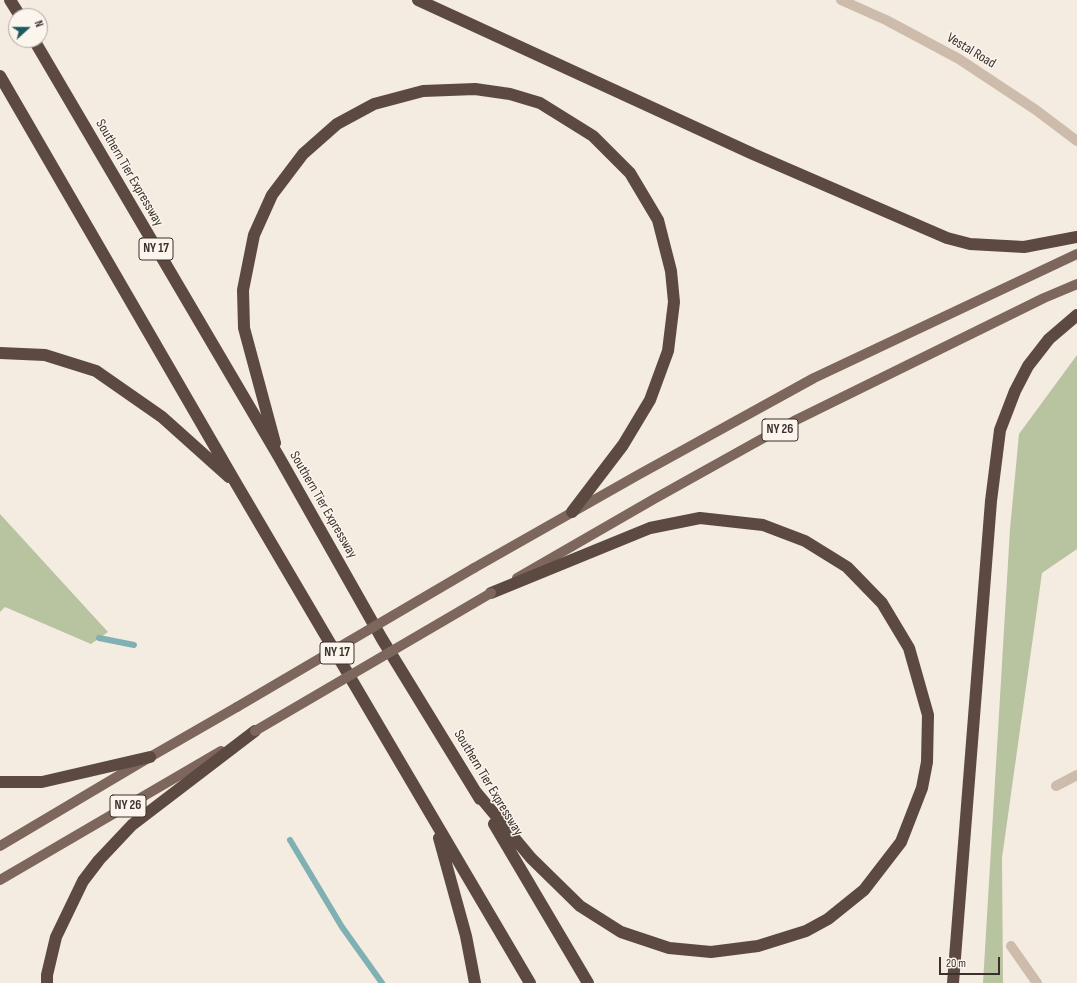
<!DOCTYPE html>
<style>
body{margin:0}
#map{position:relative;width:1077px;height:983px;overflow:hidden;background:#f4ebe1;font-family:"Sofia Sans Condensed",sans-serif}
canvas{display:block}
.north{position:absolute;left:8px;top:8px;width:40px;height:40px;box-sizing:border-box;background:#fbf5ee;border:1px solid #aea6a0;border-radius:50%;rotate:69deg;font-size:11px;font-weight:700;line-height:16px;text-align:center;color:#3b302b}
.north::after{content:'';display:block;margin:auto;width:14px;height:18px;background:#1f5a5e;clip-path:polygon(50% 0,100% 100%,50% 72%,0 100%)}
.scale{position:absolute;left:939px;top:957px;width:61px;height:18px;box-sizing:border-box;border:2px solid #3b302b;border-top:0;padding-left:5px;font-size:12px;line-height:14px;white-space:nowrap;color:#3b302b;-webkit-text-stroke:3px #fbf5ee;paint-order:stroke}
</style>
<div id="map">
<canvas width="1077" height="983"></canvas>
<div class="north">N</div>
<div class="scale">20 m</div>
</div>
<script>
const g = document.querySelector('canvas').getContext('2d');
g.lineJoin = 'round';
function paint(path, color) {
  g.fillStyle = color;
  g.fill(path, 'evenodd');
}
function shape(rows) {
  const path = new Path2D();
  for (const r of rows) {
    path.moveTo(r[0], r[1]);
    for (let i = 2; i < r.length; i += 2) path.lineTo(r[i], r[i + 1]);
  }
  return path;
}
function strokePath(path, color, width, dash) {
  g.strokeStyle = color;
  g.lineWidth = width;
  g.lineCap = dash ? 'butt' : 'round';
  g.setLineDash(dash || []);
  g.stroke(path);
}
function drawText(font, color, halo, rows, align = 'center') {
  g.font = font + ' "Sofia Sans Condensed",sans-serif';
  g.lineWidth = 3;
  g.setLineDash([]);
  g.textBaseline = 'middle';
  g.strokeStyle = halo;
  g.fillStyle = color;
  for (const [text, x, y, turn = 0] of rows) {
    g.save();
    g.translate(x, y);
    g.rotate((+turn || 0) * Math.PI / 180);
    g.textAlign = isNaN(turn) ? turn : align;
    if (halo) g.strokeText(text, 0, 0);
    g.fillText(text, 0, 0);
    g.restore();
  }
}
paint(shape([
 [1077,355,1077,549,1042,573,1002,858,1003,983,983,983,1010,529,1019,434],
 [0,514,108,632,91,644,5,607,0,612]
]), '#b8c4a0');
strokePath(shape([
 [99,638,134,645],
 [290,840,342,927,382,983]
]), '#7fb0b2', 6);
strokePath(shape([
 [1056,786,1077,775],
 [1011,946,1037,983]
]), '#cdbbac', 10);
strokePath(shape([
 [841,0,886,20,959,59,1036,110,1077,141]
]), '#cdbbac', 10);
strokePath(shape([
 [474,568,638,475,814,378,1077,254],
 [517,578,654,499,794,421,1044,298,1077,284],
 [0,846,150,757,237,707],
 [0,880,221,751]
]), '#7d675c', 10);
strokePath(shape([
 [10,0,20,16],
 [418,0,753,154,947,238,970,244,1024,247,1077,237],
 [34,40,279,457,382,639,480,799],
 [0,76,237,485,530,983],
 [0,353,45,355,96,371,162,417,229,477],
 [275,443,244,328,243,290,254,235,272,195,303,154,337,124,374,104,423,91,475,89,510,94,540,103,593,136,630,173,658,220,671,271,674,302,668,351,650,400,623,445,572,512],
 [0,782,42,782,150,757],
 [476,792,531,858,580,906,621,932,669,948,711,952,758,946,806,931,828,919,864,890,901,842,922,788,927,762,928,715,909,648,882,603,847,567,805,541,763,525,700,518,650,528,491,593],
 [494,824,588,983],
 [439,838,466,936,475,983],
 [47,983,47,975,56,937,83,881,99,860,132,825,255,731],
 [953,983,991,501,1000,430,1015,391,1028,366,1049,339,1077,315]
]), '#5c4a42', 12);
strokePath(shape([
 [237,707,474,568],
 [255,731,491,593]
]), '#7d675c', 10);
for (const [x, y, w] of [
 [156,249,34],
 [780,430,36],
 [337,653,34],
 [128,806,36]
]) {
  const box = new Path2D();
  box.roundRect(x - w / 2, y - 11, w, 22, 3);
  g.fillStyle = '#fbf5ee';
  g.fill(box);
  strokePath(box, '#3b302b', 1);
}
drawText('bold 13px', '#3b302b', null, [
 ["NY 17",156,249],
 ["NY 26",780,430],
 ["NY 17",337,653],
 ["NY 26",128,806]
]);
drawText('14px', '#3b302b', '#fbf5ee', [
 ["Vestal Road",971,51,31],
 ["Southern Tier Expressway",129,173,60],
 ["Southern Tier Expressway",323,505,60],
 ["Southern Tier Expressway",488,783,59]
]);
</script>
